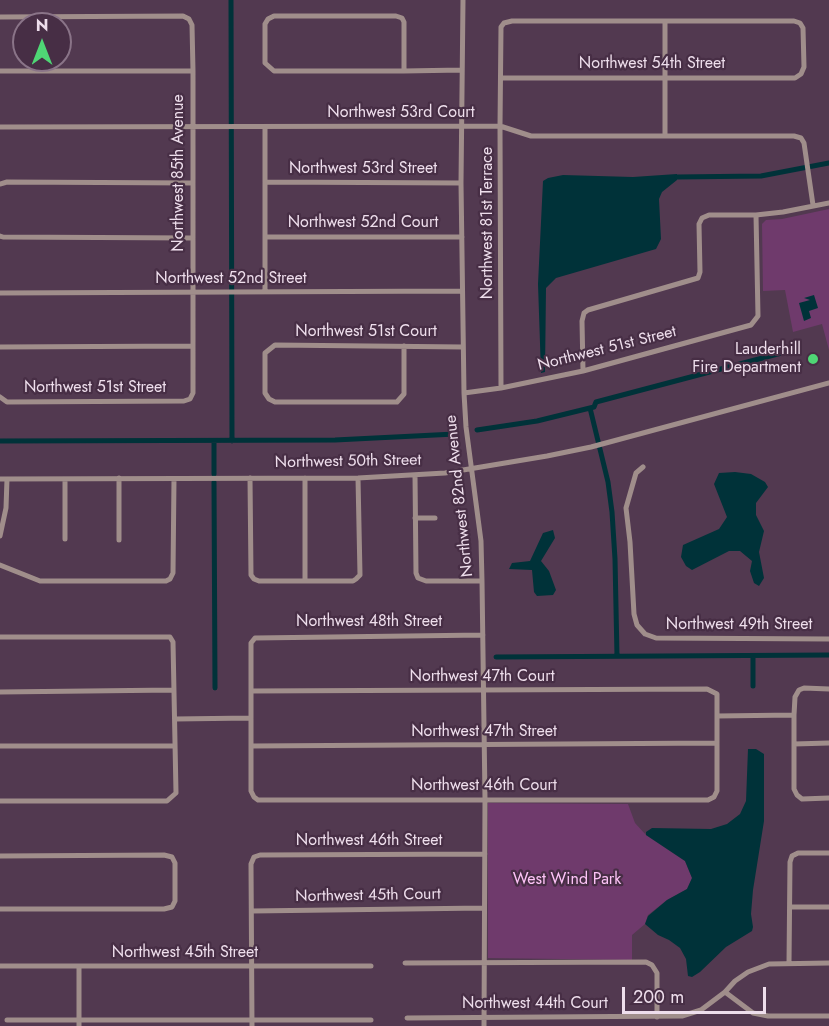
<!DOCTYPE html>
<style>
body{margin:0}
#map{position:relative;width:829px;height:1026px;overflow:hidden;background:#523950;font-family:Jost,sans-serif}
canvas{display:block}
.north{position:absolute;left:12px;top:12px;width:60px;height:60px;box-sizing:border-box;background:#472e45;border:2px solid #8a7488;border-radius:50%;rotate:0deg;font-size:16px;font-weight:700;line-height:24px;text-align:center;color:#eedeec}
.north::after{content:'';display:block;margin:auto;width:21px;height:27px;background:#4fd675;clip-path:polygon(50% 0,100% 100%,50% 72%,0 100%)}
.scale{position:absolute;left:622px;top:987px;width:144px;height:27px;box-sizing:border-box;border:3px solid #eedeec;border-top:0;padding-left:8px;font-size:18px;line-height:21px;white-space:nowrap;color:#eedeec;-webkit-text-stroke:4px #472e45;paint-order:stroke}
</style>
<div id="map">
<canvas width="829" height="1026"></canvas>
<div class="north">N</div>
<div class="scale">200 m</div>
</div>
<script>
const g = document.querySelector('canvas').getContext('2d');
g.lineJoin = 'round';
function paint(path, color) {
  g.fillStyle = color;
  g.fill(path, 'evenodd');
}
function shape(rows) {
  const path = new Path2D();
  for (const r of rows) {
    path.moveTo(r[0], r[1]);
    for (let i = 2; i < r.length; i += 2) path.lineTo(r[i], r[i + 1]);
  }
  return path;
}
function strokePath(path, color, width, dash) {
  g.strokeStyle = color;
  g.lineWidth = width;
  g.lineCap = dash ? 'butt' : 'round';
  g.setLineDash(dash || []);
  g.stroke(path);
}
function drawText(font, color, halo, rows, align = 'center') {
  g.font = font + ' Jost,sans-serif';
  g.lineWidth = 4.5;
  g.setLineDash([]);
  g.textBaseline = 'middle';
  g.strokeStyle = halo;
  g.fillStyle = color;
  for (const [text, x, y, turn = 0] of rows) {
    g.save();
    g.translate(x, y);
    g.rotate((+turn || 0) * Math.PI / 180);
    g.textAlign = isNaN(turn) ? turn : align;
    if (halo) g.strokeText(text, 0, 0);
    g.fillText(text, 0, 0);
    g.restore();
  }
}
paint(shape([
 [829,209,829,350,822,324,793,332,785,290,763,291,762,224,766,220,782,219],
 [488,803,628,804,635,823,646,835,685,861,692,878,687,889,667,900,648,915,645,924,632,935,632,960,488,958]
]), '#6f3a6c');
paint(shape([
 [677,174,677,180,662,192,659,199,661,239,656,249,556,278,546,288,545,372,541,373,538,284,543,181,548,178,563,175,633,177],
 [814,295,818,308,809,311,811,318,804,321,799,303,810,300,804,298],
 [735,472,751,474,765,482,768,487,756,503,756,515,764,531,759,552,764,578,759,586,754,583,750,571,752,561,740,551,729,551,692,570,686,566,681,557,683,545,719,529,727,517,714,484,719,473],
 [553,530,555,538,541,561,549,571,556,590,553,595,537,596,534,592,532,570,509,569,512,563,530,561,543,533],
 [748,749,756,749,764,754,764,821,753,890,751,914,753,927,752,931,726,947,700,972,692,977,688,976,686,959,680,948,669,940,658,935,645,924,648,916,667,900,687,889,692,878,685,861,646,835,646,832,652,828,711,829,727,824,740,814,746,801]
]), '#003239');
strokePath(shape([
 [231,0,232,441],
 [677,177,761,176,829,163],
 [590,408,608,482,612,512,615,559,617,656],
 [477,430,537,421,594,407,596,402,789,351],
 [0,441,335,440,455,434],
 [214,441,214,474],
 [214,482,215,688],
 [753,656,753,686],
 [496,657,829,655]
]), '#003239', 5);
strokePath(shape([
 [463,0,461,183,464,393,466,427,481,541,482,581,485,799,484,1026],
 [0,17,183,16,189,19,192,25,193,71,193,393,190,399,184,401,7,402,0,397],
 [665,21,665,135],
 [0,71,193,71],
 [404,71,404,22,402,18,396,16,274,16,268,19,265,24,265,63,274,71,404,71,462,70],
 [501,78,795,78,801,74,804,67,803,28,800,23,794,21,512,21,504,23,501,27,500,126,501,388],
 [0,127,500,126,531,136,794,136,801,138,804,143,813,205],
 [265,182,461,183],
 [0,184,7,182,193,183],
 [0,236,3,237,193,238],
 [265,237,462,237],
 [265,292,265,127],
 [0,293,462,291],
 [404,346,404,394,397,402,275,402,269,399,265,393,265,353,275,345,463,347],
 [0,347,193,346],
 [583,371,582,321,584,313,588,310,698,278,700,272,699,224,702,218,709,215,756,215,783,212,829,203],
 [464,393,501,388,583,371,751,325,758,316,756,215],
 [643,467,636,473,626,508,630,542,634,614,637,625,645,634,656,638,829,639],
 [415,475,416,573,418,578,426,581,482,581],
 [119,478,119,540],
 [250,478,251,575,254,579,259,581,353,581,356,579,360,575,358,478],
 [0,479,358,478,445,473,547,456,591,447,829,383],
 [415,518,435,518],
 [0,536,6,508,7,479],
 [65,539,65,479],
 [0,565,40,581,166,581,170,579,173,573,174,479],
 [305,580,305,478],
 [0,637,170,637,173,642,176,793,167,801,0,801],
 [829,689,804,688,799,690,795,697,794,715,794,789,797,795,802,799,829,798],
 [251,691,707,689,717,694,717,791,714,797,708,800,258,800,254,797,251,791,251,643,255,638,483,635],
 [0,692,174,690],
 [717,716,794,715],
 [175,719,251,718],
 [794,744,829,743],
 [0,746,175,746],
 [252,746,717,743],
 [0,856,164,855,172,857,175,863,175,901,172,907,164,909,0,909],
 [790,907,829,907],
 [252,911,484,908],
 [405,963,646,962,652,965,657,973,657,1017],
 [789,963,790,862,792,856,798,853,829,853],
 [0,966,371,966],
 [725,992,735,981,748,972,769,964,829,963],
 [407,1018,682,1016,701,1010,725,992,753,1013,768,1016,829,1016],
 [7,1020,371,1020],
 [79,1026,79,966],
 [252,1026,251,864,254,857,260,855,485,854]
]), '#a08e8b', 5);
for (const [x, y, r, color] of [
 [813,359,6,"#4fd675"]
]) {
  const dot = new Path2D();
  dot.arc(x, y, r, 0, 2 * Math.PI);
  g.fillStyle = color;
  g.fill(dot);
  strokePath(dot, '#472e45', 2);
}
drawText('16px', '#eedeec', '#472e45', [
 ["Northwest 54th Street",652,64],
 ["Northwest 53rd Court",401,113],
 ["Northwest 53rd Street",363,169],
 ["Northwest 85th Avenue",179,173,-90],
 ["Northwest 52nd Court",363,223],
 ["Northwest 81st Terrace",488,223,-90],
 ["Northwest 52nd Street",231,279],
 ["Northwest 51st Court",366,332],
 ["Northwest 51st Street",607,349,-14],
 ["Northwest 51st Street",95,388],
 ["Northwest 50th Street",348,462,-1],
 ["Northwest 82nd Avenue",460,496,-96],
 ["Northwest 48th Street",369,622],
 ["Northwest 49th Street",739,625],
 ["Northwest 47th Court",482,677],
 ["Northwest 47th Street",484,732],
 ["Northwest 46th Court",484,786],
 ["Northwest 46th Street",369,841],
 ["Northwest 45th Court",368,896,-1],
 ["Northwest 45th Street",185,953],
 ["Northwest 44th Court",535,1004]
]);
drawText('16px', '#eedeec', '#472e45', [
 ["Lauderhill",801,350],
 ["Fire Department",801,368]
], 'right');
drawText('16px', '#fec4f8', '#472e45', [
 ["West Wind Park",567,880]
]);
</script>
